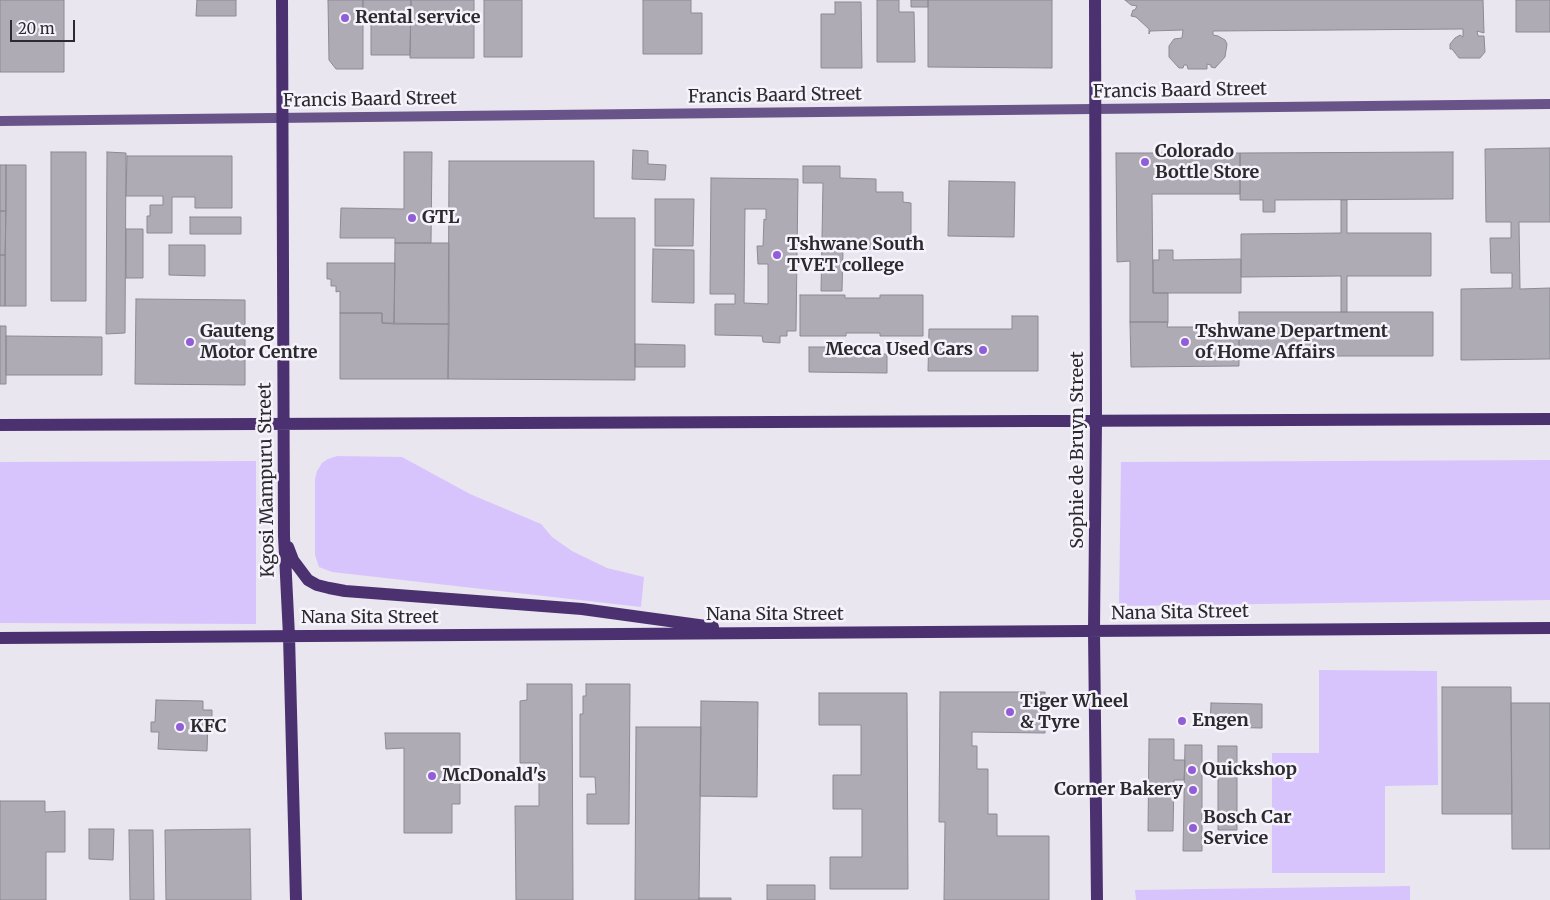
<!DOCTYPE html>
<style>
body{margin:0}
#map{position:relative;width:1550px;height:900px;overflow:hidden;background:#e9e6f0;font-family:Merriweather,serif}
canvas{display:block}
.scale{position:absolute;left:10px;top:20px;width:65px;height:22px;box-sizing:border-box;border:2px solid #2b2a2d;border-top:0;padding-left:6px;font-size:15px;line-height:18px;white-space:nowrap;color:#2b2a2d;-webkit-text-stroke:4px #f6f3fd;paint-order:stroke}
</style>
<div id="map">
<canvas width="1550" height="900"></canvas>
<div class="scale">20 m</div>
</div>
<script>
const g = document.querySelector('canvas').getContext('2d');
g.lineJoin = 'round';
function paint(path, color) {
  g.fillStyle = color;
  g.fill(path, 'evenodd');
}
function shape(rows) {
  const path = new Path2D();
  for (const r of rows) {
    path.moveTo(r[0], r[1]);
    for (let i = 2; i < r.length; i += 2) path.lineTo(r[i], r[i + 1]);
  }
  return path;
}
function strokePath(path, color, width, dash) {
  g.strokeStyle = color;
  g.lineWidth = width;
  g.lineCap = dash ? 'butt' : 'round';
  g.setLineDash(dash || []);
  g.stroke(path);
}
function drawText(font, color, halo, rows, align = 'center') {
  g.font = font + ' Merriweather,serif';
  g.lineWidth = 5;
  g.setLineDash([]);
  g.textBaseline = 'middle';
  g.strokeStyle = halo;
  g.fillStyle = color;
  for (const [text, x, y, turn = 0] of rows) {
    g.save();
    g.translate(x, y);
    g.rotate((+turn || 0) * Math.PI / 180);
    g.textAlign = isNaN(turn) ? turn : align;
    if (halo) g.strokeText(text, 0, 0);
    g.fillText(text, 0, 0);
    g.restore();
  }
}
paint(shape([
 [337,456,402,457,470,494,541,524,552,537,572,551,607,568,644,577,641,607,332,572,319,567,315,555,315,479,317,471,322,463,328,459],
 [1550,460,1550,600,1119,606,1121,462],
 [256,461,256,624,0,623,0,462],
 [1319,670,1437,671,1438,785,1385,786,1385,873,1272,873,1272,753,1319,753],
 [1410,886,1410,900,1136,900,1135,890]
]), '#d8c4fd');
const building = shape([
 [0,0,64,0,64,72,0,72,0,0],
 [197,0,236,0,236,16,196,16,197,0],
 [328,0,363,0,363,69,336,69,329,60,328,0],
 [363,0,411,0,410,55,371,55,371,18,362,18,363,0],
 [411,0,474,0,474,58,410,58,411,0],
 [484,0,522,0,522,57,484,57,484,0],
 [643,0,691,0,691,13,702,13,702,54,643,54,643,0],
 [877,0,899,0,899,12,914,12,915,62,877,62,877,0],
 [911,0,928,0,928,7,911,7,911,0],
 [928,0,1052,0,1052,68,928,67,928,0],
 [1125,0,1483,0,1484,33,1477,31,1478,36,1484,36,1485,52,1480,58,1459,58,1452,49,1450,49,1450,44,1455,38,1460,35,1463,37,1463,29,1213,31,1213,35,1218,36,1225,40,1227,44,1225,57,1215,68,1211,67,1211,65,1207,64,1207,69,1188,69,1187,65,1184,65,1183,68,1179,68,1169,57,1169,46,1174,39,1182,38,1183,30,1150,31,1149,34,1149,29,1136,17,1131,16,1133,10,1135,10,1137,6,1131,5,1125,0],
 [1516,0,1550,0,1550,32,1516,32,1516,0],
 [835,2,861,2,862,68,821,68,821,14,835,14,835,2],
 [1550,148,1550,222,1519,222,1520,289,1550,288,1550,359,1461,360,1461,289,1512,288,1512,273,1491,273,1490,238,1511,238,1511,222,1486,222,1485,149,1550,148],
 [633,150,648,151,648,164,666,165,665,180,632,179,633,150],
 [51,152,86,152,86,301,51,301,51,152],
 [107,152,126,153,125,333,106,334,107,152],
 [404,152,432,152,431,243,395,243,395,238,340,238,341,208,404,209,404,152],
 [1453,152,1453,199,1275,200,1275,212,1263,212,1263,200,1240,200,1240,153,1453,152],
 [1116,153,1240,153,1240,194,1152,194,1153,293,1168,293,1168,322,1130,322,1130,261,1117,262,1116,153],
 [127,156,232,156,232,208,195,208,195,197,172,197,172,233,147,233,147,216,150,216,150,205,163,205,163,196,126,196,127,156],
 [449,161,594,161,594,218,635,218,635,380,448,379,449,161],
 [0,165,6,165,6,211,0,211,0,165],
 [6,165,26,165,26,306,5,306,6,165],
 [803,166,840,166,840,178,876,179,876,192,903,192,903,202,911,203,911,250,843,249,842,291,821,291,823,183,803,183,803,166],
 [711,178,798,179,796,331,787,331,787,336,780,336,780,343,763,342,762,336,715,335,715,304,735,304,735,294,710,294,711,178],
 [745,209,766,209,766,220,764,219,763,246,757,246,758,264,768,264,768,304,744,303,745,209],
 [949,181,1015,182,1014,237,948,236,949,181],
 [655,199,694,199,693,246,655,246,655,199],
 [1341,200,1347,200,1347,233,1431,233,1431,276,1347,276,1347,312,1341,312,1341,276,1241,277,1241,234,1341,233,1341,200],
 [0,211,6,211,5,255,0,255,0,211],
 [190,217,241,217,241,234,190,234,190,217],
 [126,229,143,229,143,278,126,278,126,229],
 [395,243,449,243,449,324,394,324,395,243],
 [169,245,205,245,205,276,169,275,169,245],
 [653,249,694,250,694,303,652,302,653,249],
 [1159,250,1173,250,1173,260,1241,259,1241,293,1153,293,1153,260,1159,260,1159,250],
 [0,255,5,255,5,306,0,306,0,255],
 [327,263,395,263,394,324,382,323,382,313,340,313,340,291,336,292,336,286,331,286,331,279,327,279,327,263],
 [800,295,845,295,845,298,880,298,880,295,923,295,923,336,880,336,880,333,846,333,846,336,800,336,800,295],
 [136,299,245,300,245,385,135,384,136,299],
 [1239,312,1433,312,1433,356,1239,356,1239,312],
 [340,313,382,313,382,323,449,324,448,379,340,379,340,313],
 [1012,316,1038,316,1038,371,928,371,929,329,1012,329,1012,316],
 [1130,322,1168,322,1167,327,1239,327,1239,366,1131,367,1130,322],
 [0,326,6,326,6,384,0,384,0,326],
 [6,336,102,337,102,375,6,375,6,336],
 [635,344,685,345,685,367,635,367,635,344],
 [809,347,836,347,836,354,887,354,887,373,809,372,809,347],
 [527,684,572,684,573,900,516,900,515,806,539,806,539,763,520,763,520,701,527,700,527,684],
 [586,684,630,684,629,824,587,824,587,794,596,794,595,777,580,777,580,714,583,714,583,696,586,696,586,684],
 [1442,687,1511,687,1512,814,1442,814,1442,687],
 [940,692,1045,692,1045,733,972,732,972,746,977,746,977,769,988,769,988,814,997,814,997,836,1049,836,1049,900,944,900,945,822,939,822,940,692],
 [819,693,907,693,908,889,830,889,830,857,862,857,862,809,833,809,833,775,861,775,861,725,819,725,819,693],
 [156,700,203,701,203,710,212,710,212,720,208,720,207,751,158,749,159,732,151,732,151,722,155,722,156,700],
 [701,701,758,702,757,797,700,796,701,701],
 [1211,703,1262,704,1262,728,1210,727,1211,703],
 [1511,703,1550,703,1550,849,1512,849,1511,703],
 [636,727,701,727,699,900,635,900,636,727],
 [385,733,460,733,460,804,452,804,452,833,404,833,404,748,386,749,385,733],
 [1149,739,1174,739,1174,760,1185,760,1184,780,1174,780,1173,831,1148,831,1149,739],
 [1185,745,1202,745,1202,851,1183,851,1185,745],
 [1218,746,1237,746,1237,830,1218,830,1218,746],
 [0,801,45,801,45,812,65,811,65,852,46,852,46,900,0,900,0,801],
 [89,829,114,829,113,860,89,859,89,829],
 [250,829,251,900,166,900,165,830,250,829],
 [129,830,153,830,154,900,130,900,129,830],
 [767,885,815,885,815,900,767,900,767,885],
 [699,898,731,898,731,900,699,900,699,898]
]);
paint(building, '#aeabb4');
strokePath(building, '#8d8a93', 1);
strokePath(shape([
 [0,121,1550,104]
]), '#685489', 10);
strokePath(shape([
 [282,0,284,536,289,636,296,900],
 [1095,0,1096,421,1094,631,1097,900],
 [0,425,1550,419],
 [288,547,293,560,308,580,317,585,329,588,345,591,582,609,713,627],
 [0,638,1550,628]
]), '#4c3171', 12);
for (const [x, y, r, color] of [
 [345,18,5,"#915ed7"],
 [1145,162,5,"#915ed7"],
 [412,218,5,"#915ed7"],
 [777,255,5,"#915ed7"],
 [190,342,5,"#915ed7"],
 [1185,342,5,"#915ed7"],
 [983,350,5,"#915ed7"],
 [1010,712,5,"#915ed7"],
 [1182,721,5,"#915ed7"],
 [180,727,5,"#915ed7"],
 [1192,770,5,"#915ed7"],
 [432,776,5,"#915ed7"],
 [1193,790,5,"#915ed7"],
 [1193,828,5,"#915ed7"]
]) {
  const dot = new Path2D();
  dot.arc(x, y, r, 0, 2 * Math.PI);
  g.fillStyle = color;
  g.fill(dot);
  strokePath(dot, '#f6f3fd', 2);
}
drawText('bold 18px', '#2b2a2d', '#f6f3fd', [
 ["Rental service",355,18],
 ["Colorado",1155,152],
 ["Bottle Store",1155,173],
 ["GTL",422,218],
 ["Tshwane South",787,245],
 ["TVET college",787,266],
 ["Gauteng",200,332],
 ["Motor Centre",200,353],
 ["Tshwane Department",1195,332],
 ["of Home Affairs",1195,353],
 ["Mecca Used Cars",973,350,"right"],
 ["Tiger Wheel",1020,702],
 ["& Tyre",1020,723],
 ["Engen",1192,721],
 ["KFC",190,727],
 ["Quickshop",1202,770],
 ["McDonald's",442,776],
 ["Corner Bakery",1183,790,"right"],
 ["Bosch Car",1203,818],
 ["Service",1203,839]
], 'left');
drawText('18px', '#2b2a2d', '#f6f3fd', [
 ["Francis Baard Street",1180,91,-1],
 ["Francis Baard Street",775,96,-1],
 ["Francis Baard Street",370,100,-1],
 ["Sophie de Bruyn Street",1078,450,-90],
 ["Kgosi Mampuru Street",267,480,-91],
 ["Nana Sita Street",1180,613,-1],
 ["Nana Sita Street",775,615],
 ["Nana Sita Street",370,618]
]);
</script>
